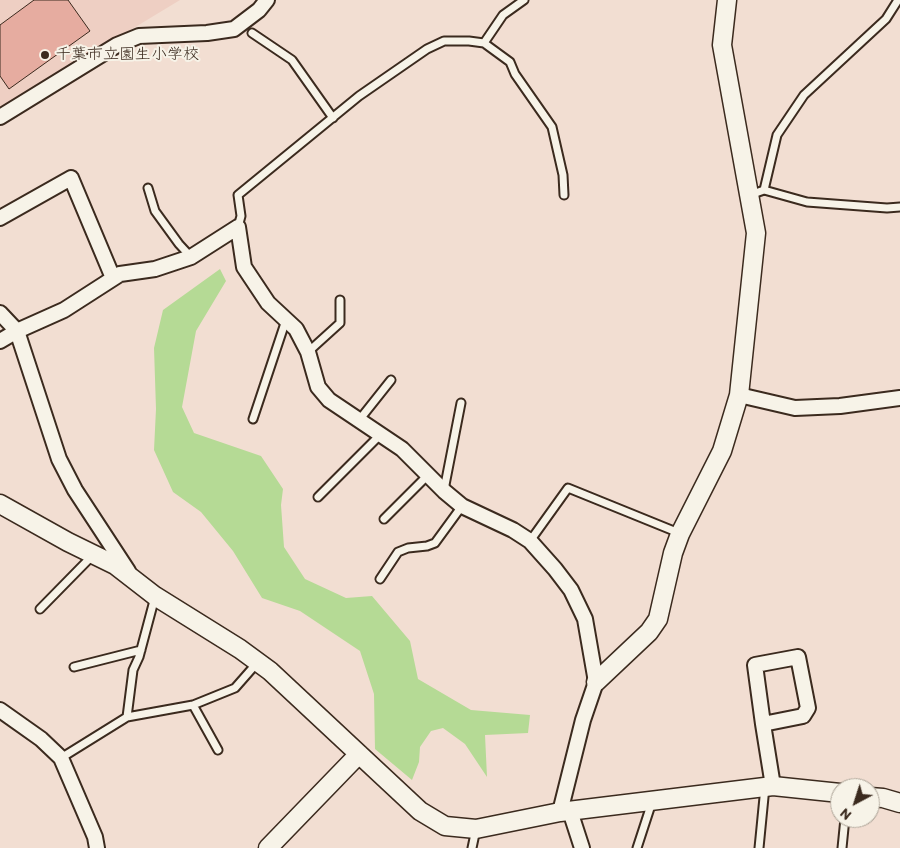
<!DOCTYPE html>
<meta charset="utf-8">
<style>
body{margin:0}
#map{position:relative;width:900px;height:848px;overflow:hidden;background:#f2ded2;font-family:Itim,sans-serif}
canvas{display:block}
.north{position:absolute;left:830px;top:778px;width:50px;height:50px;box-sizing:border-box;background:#f7f3e8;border:1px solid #aca397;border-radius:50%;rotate:220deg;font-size:14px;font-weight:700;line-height:20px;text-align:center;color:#3b2a1e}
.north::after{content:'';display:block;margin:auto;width:18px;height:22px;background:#3b2a1e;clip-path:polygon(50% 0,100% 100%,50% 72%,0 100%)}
</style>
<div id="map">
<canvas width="900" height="848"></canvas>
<div class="north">N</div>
</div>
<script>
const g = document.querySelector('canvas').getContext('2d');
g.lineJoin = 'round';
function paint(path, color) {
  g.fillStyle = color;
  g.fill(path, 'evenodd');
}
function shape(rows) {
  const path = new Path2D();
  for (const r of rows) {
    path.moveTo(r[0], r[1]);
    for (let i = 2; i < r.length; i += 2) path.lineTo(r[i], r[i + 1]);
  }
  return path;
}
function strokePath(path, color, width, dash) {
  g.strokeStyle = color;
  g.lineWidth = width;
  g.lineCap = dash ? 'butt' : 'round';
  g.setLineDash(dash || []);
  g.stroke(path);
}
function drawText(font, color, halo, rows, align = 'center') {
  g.font = font + ' Itim,"Klee One",sans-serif';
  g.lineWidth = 4;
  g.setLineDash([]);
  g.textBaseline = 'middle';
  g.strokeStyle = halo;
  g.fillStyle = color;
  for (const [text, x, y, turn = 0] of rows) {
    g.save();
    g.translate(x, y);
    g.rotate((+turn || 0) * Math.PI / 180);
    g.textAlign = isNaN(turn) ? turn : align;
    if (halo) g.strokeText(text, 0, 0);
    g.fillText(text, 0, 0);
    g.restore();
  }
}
paint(shape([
 [0,0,180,0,0,109]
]), '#eecfc3');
paint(shape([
 [220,269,226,281,196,331,182,407,194,433,261,456,283,489,281,505,284,547,305,579,346,598,372,596,410,641,418,679,471,710,530,715,528,733,485,735,487,777,465,744,443,728,431,731,420,747,419,762,412,780,375,749,374,694,360,651,300,611,262,598,233,551,201,512,173,492,154,450,156,409,154,348,163,310]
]), '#b5da95');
const building = shape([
 [34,0,68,0,90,31,9,89,0,76,0,25,34,0]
]);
paint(building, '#e6aca0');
strokePath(building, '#3b2a1e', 1);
const service = shape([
 [252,33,292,60,333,118],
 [484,43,503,15,524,0],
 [148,188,155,211,179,244,191,257],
 [764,190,807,202,887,208,900,207],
 [750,195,764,190,777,135,804,95,886,19,898,0],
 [238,227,241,216,238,195,359,96,427,49,444,41,469,41,484,43,510,62,515,74,552,127,563,175,564,195],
 [308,352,340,323,340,300],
 [253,419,286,320],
 [360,419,391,380],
 [444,490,461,403],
 [318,497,381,434],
 [384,519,428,475],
 [530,541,568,488,679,533],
 [380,579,398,552,408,548,427,546,435,543,462,506],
 [40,609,93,555],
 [74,667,141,650],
 [193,705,218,750],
 [127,717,193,705,235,688,257,663],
 [61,758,127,717,133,670,139,657,155,597],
 [472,848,476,829],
 [637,848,652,802],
 [759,848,765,787],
 [842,848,845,818]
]);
const minor = shape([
 [0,117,117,45,139,36,207,33,234,29,259,10,267,0],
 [0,218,71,178,113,278],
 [0,313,17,331,59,459,75,490,128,571],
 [0,341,17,331,64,310,120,274,155,269,191,257,238,227,244,267,268,303,296,329,308,352,318,387,329,400,402,449,444,491,462,506,513,530,530,541,555,569,571,590,585,619,596,682,583,720,560,812],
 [739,395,795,408,840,406,900,398],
 [0,710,41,739,61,758,95,837,97,848],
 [763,724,803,716,808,708,798,657,755,665,763,724,773,786],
 [570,811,582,848]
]);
const tertiary = shape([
 [0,504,68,542,115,565,155,596,240,649,270,671,420,811,445,826,476,829,560,812,773,786,840,793],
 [596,682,649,632,658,619,673,553,680,534,722,451,739,395,756,233,722,45,727,0],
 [870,797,883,798,900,803],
 [268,848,359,754]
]);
strokePath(service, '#3b2a1e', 11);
strokePath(minor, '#3b2a1e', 18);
strokePath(tertiary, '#3b2a1e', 21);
strokePath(service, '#f7f3e8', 7);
strokePath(minor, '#f7f3e8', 14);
strokePath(tertiary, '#f7f3e8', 18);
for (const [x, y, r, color] of [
 [45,55,5,"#3b2a1e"]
]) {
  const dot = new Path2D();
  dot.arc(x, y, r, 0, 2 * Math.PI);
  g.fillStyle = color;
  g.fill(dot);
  strokePath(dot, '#f7f3e8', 2);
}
drawText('16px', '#3b2a1e', '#f7f3e8', [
 ["千葉市立園生小学校",55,55]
], 'left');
</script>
